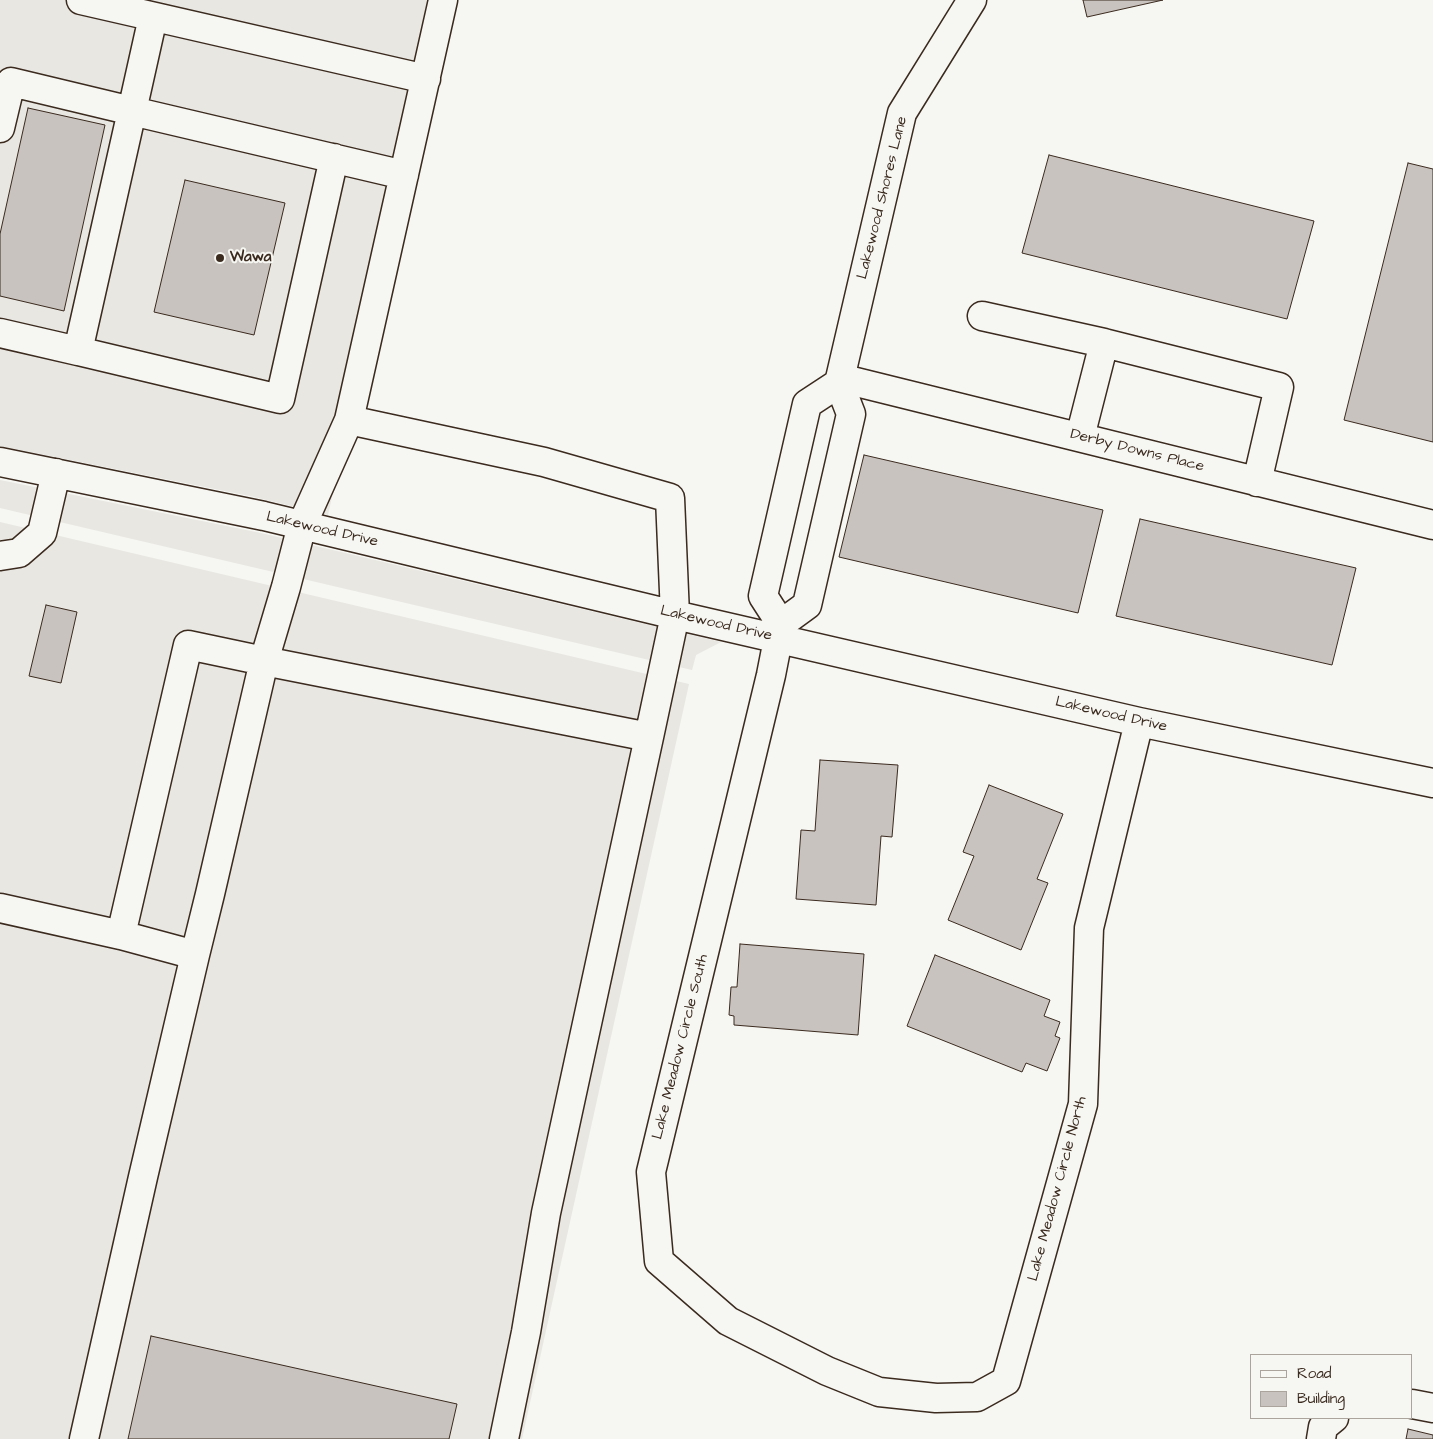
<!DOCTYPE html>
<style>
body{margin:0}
#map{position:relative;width:1433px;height:1439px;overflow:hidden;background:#f6f6f2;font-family:"Architects Daughter",sans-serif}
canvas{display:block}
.legend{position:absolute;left:1250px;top:1354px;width:162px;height:65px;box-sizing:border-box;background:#f6f6f2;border:1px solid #aba49d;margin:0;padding:6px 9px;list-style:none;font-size:15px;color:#3b2a1e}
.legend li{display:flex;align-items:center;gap:10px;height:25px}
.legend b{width:25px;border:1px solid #aba49d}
</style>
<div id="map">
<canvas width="1433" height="1439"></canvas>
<ul class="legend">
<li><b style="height:6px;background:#f6f6f2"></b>Road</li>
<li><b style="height:14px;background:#c8c3be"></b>Building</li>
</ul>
</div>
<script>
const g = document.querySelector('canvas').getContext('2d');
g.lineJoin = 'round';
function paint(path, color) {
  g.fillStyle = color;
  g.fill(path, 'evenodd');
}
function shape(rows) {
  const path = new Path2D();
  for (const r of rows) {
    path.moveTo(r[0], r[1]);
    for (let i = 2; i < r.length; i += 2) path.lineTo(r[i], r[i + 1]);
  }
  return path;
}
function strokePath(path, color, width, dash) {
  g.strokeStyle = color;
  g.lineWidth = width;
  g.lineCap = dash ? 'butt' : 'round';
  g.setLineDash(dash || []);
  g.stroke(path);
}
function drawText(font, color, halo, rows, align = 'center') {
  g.font = font + ' "Architects Daughter",sans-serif';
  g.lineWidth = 4;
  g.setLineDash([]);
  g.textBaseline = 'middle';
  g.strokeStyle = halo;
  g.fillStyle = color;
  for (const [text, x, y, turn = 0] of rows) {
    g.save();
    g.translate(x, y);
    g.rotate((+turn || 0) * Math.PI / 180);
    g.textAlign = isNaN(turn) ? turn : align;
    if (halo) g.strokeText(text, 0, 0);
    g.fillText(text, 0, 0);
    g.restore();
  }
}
paint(shape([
 [0,0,442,0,328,515,250,496,0,446],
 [0,480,261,533,721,642,696,655,692,670,0,508],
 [0,522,689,684,522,1439,0,1439]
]), '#e8e7e2');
const building = shape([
 [1083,0,1163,0,1087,17,1083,0],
 [28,108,105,125,64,311,0,296,0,234,28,108],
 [1049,155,1314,221,1287,319,1022,253,1049,155],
 [1408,163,1433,169,1433,442,1344,420,1408,163],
 [185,180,285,203,254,335,154,312,185,180],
 [864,455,1103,510,1078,613,839,557,864,455],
 [1140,519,1356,568,1332,665,1116,616,1140,519],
 [46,605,77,612,61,683,29,676,46,605],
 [820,760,898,765,892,837,881,836,876,905,796,899,801,830,815,831,820,760],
 [989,785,1063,814,1037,879,1048,883,1021,950,948,920,974,856,963,852,989,785],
 [740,944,864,954,858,1035,734,1025,734,1016,729,1015,731,987,737,987,740,944],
 [935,955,1050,1000,1044,1016,1060,1022,1055,1036,1060,1038,1047,1071,1026,1063,1022,1072,907,1026,935,955],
 [151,1336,457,1404,449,1439,128,1439,151,1336],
 [1408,1429,1433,1435,1433,1439,1406,1439,1408,1429]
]);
paint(building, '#c8c3be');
strokePath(building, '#3b2a1e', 1);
const minor = shape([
 [81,0,426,79],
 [972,0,902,113,839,383,851,414,807,605,781,624,771,675,651,1172,659,1261,728,1321,827,1371,879,1392,936,1398,977,1397,1006,1381,1083,1104,1089,928,1139,722],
 [153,17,132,111,404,175],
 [0,128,11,82,132,111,78,351,280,399,334,158],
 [982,316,1104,343],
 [0,333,78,351],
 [840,378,1433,525],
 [349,420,443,0],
 [1080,437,1104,343,1279,387,1257,482],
 [0,462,264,516,675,615,1139,722,1433,783],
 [0,556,19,553,42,533,56,473],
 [781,624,763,596,807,404,839,383],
 [0,908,121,935,195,955],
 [1412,1404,1433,1408],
 [84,1439,143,1177,195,955,210,894,264,661,286,587,302,525,349,420,544,462,670,498,675,615,649,737,264,661,188,645,121,935],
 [504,1439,526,1332,546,1213,649,737],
 [1321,1439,1323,1427,1334,1418]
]);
strokePath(minor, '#3b2a1e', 31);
strokePath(minor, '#f6f6f2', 28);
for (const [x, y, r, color] of [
 [220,258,5,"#3b2a1e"]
]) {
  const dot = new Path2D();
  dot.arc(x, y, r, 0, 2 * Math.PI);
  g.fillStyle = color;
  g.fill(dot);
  strokePath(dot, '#f6f6f2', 2);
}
drawText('15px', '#3b2a1e', '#f6f6f2', [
 ["Lakewood Shores Lane",883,198,-76],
 ["Derby Downs Place",1137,451,14],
 ["Lakewood Drive",322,530,13],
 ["Lakewood Drive",716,624,13],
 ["Lakewood Drive",1111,715,13],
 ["Lake Meadow Circle South",681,1047,-76],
 ["Lake Meadow Circle North",1058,1189,-75]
]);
drawText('bold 15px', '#3b2a1e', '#f6f6f2', [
 ["Wawa",230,258]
], 'left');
</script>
